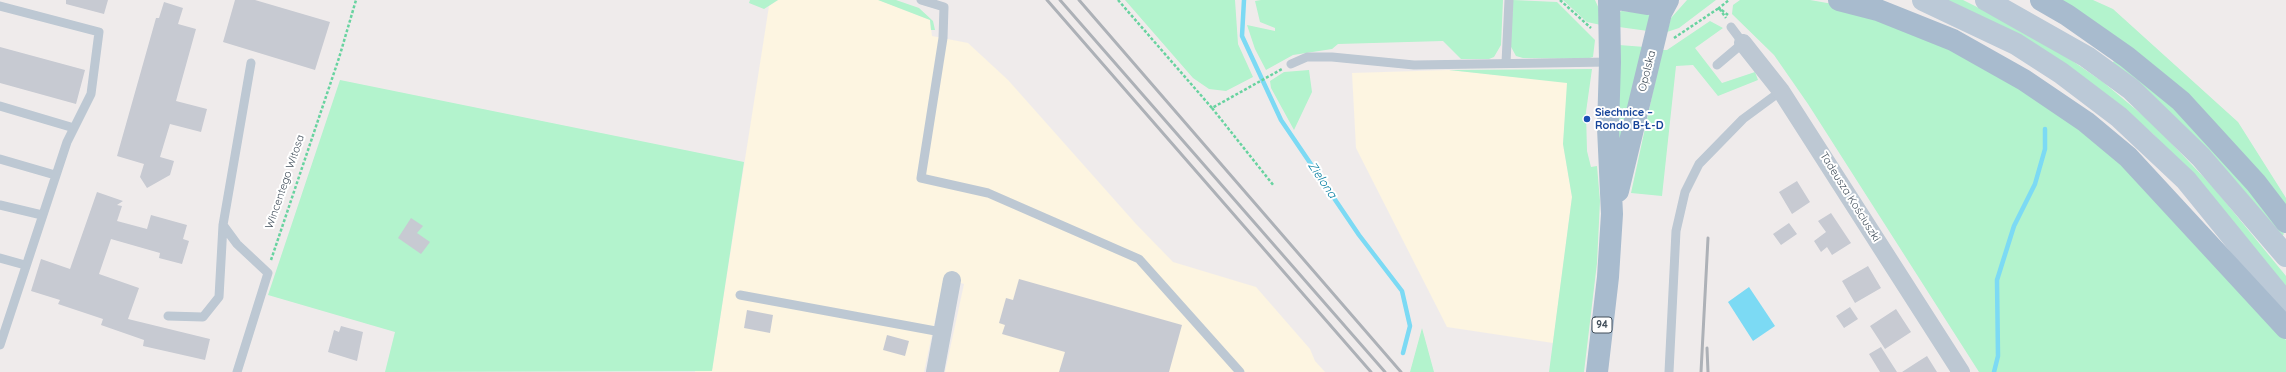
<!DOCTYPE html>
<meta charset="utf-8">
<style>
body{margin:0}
canvas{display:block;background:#efebeb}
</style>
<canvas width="2286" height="372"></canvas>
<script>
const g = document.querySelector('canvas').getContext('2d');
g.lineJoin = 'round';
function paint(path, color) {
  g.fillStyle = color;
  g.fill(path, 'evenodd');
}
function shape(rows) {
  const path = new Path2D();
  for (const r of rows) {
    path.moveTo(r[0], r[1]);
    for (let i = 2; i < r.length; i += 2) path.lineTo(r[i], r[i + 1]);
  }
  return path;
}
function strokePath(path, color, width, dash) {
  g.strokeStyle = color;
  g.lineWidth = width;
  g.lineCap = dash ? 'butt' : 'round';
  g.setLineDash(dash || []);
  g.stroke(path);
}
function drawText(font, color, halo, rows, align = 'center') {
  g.font = font + ' Quicksand,sans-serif';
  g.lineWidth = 4;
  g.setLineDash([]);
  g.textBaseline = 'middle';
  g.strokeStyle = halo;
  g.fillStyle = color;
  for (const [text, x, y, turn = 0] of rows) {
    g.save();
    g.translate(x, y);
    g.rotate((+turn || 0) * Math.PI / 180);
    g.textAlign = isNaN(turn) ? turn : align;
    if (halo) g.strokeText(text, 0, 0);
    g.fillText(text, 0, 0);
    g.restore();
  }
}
paint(shape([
 [778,0,879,0,930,20,932,36,968,43,1008,80,1136,224,1173,262,1256,287,1310,349,1315,361,1325,372,945,372,964,284,944,278,924,372,695,372,695,370,712,370,769,6],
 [1449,70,1568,82,1563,144,1572,197,1553,343,1447,327,1356,148,1352,73]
]), '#fdf5e1');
paint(shape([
 [750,0,778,0,764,9,749,3],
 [878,0,896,0,919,8,933,21,935,30,931,30,930,20],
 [1125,0,1235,0,1238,44,1253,77,1226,91,1209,89,1193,78],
 [1261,0,1503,0,1501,45,1494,57,1489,59,1461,59,1443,41,1338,44,1332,49,1293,55,1266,70,1255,49,1247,25,1275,31,1275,28,1260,22,1255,1],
 [1513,0,1557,2,1595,40,1593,57,1586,59,1523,58,1516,56,1510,45],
 [1563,0,1595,0,1600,11,1601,25,1587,22],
 [1687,0,1716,0,1679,28,1667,32,1671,18],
 [1740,0,1810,0,1833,4,1866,14,1986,64,2109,150,2286,340,2286,372,1979,372,1808,104,1774,55,1732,14,1733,5],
 [1944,0,1963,0,1997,17,2061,53,2103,82,2152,123,2213,187,2286,276,2286,288,2202,185,2153,134,2110,97],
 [2058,0,2093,0,2113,9,2238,122,2286,198,2286,214],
 [1622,11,1650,14,1648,31,1619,27,1619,12],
 [1710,21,1723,28,1695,48,1722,83,1755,72,1758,80,1718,96,1693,65,1676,66,1662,196,1631,193,1662,50,1667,50],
 [1619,45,1645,47,1617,157],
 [2116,58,2154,89,2200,134,2266,209,2284,234,2281,237,2111,65],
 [1592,69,1586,112,1587,151,1591,167,1597,166,1600,201,1597,263,1584,372,1549,372,1572,197,1563,144,1567,83,1449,70],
 [1309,70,1312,92,1294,130,1271,88,1270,81,1284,72],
 [340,80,744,162,712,371,385,372,395,332,268,295],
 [1422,328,1434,372,1410,372]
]), '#b3f3cd');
paint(shape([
 [1749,287,1775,326,1753,341,1728,302]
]), '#7cdaf4');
strokePath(shape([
 [1244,0,1242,36,1281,120,1359,235,1402,291,1410,326,1403,353],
 [1994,372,1998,356,1997,280,2014,226,2035,184,2045,149,2045,129]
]), '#7cdaf4', 4.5);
paint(shape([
 [66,0,108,0,104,14,66,4],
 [235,0,255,0,330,22,315,70,223,42],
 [164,2,183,8,178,24,196,29,176,101,207,109,201,132,170,124,160,157,174,161,170,175,147,188,140,177,144,164,117,156,156,18,159,18],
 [0,47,85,70,76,104,0,83],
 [1797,181,1810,202,1792,214,1779,192],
 [97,192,123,201,117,205,122,206,117,221,147,229,151,215,187,225,183,239,189,241,182,264,159,258,160,253,111,239,99,274,139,288,128,319,210,339,205,360,143,346,144,340,101,325,103,319,58,304,60,300,31,291,41,259,70,269],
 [1831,213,1851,243,1832,255,1827,247,1821,252,1814,241,1826,232,1818,221],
 [411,218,423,226,417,233,430,242,421,254,398,238],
 [1789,223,1797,234,1781,245,1773,234],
 [1868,266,1881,288,1855,303,1842,281],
 [1019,279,1182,325,1169,372,1059,372,1065,352,1002,334,1005,325,999,323,1006,298,1013,300],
 [1850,307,1858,319,1844,328,1836,316],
 [1896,309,1911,332,1885,349,1870,326],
 [747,310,773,315,770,333,744,328],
 [341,326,363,332,357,361,328,352,334,330,339,332],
 [887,335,909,341,905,356,883,350],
 [1881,347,1897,372,1880,372,1869,354],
 [1927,356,1937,372,1902,372,1919,361]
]), '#c7cad2');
strokePath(shape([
 [1118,0,1212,108,1282,69],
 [1560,0,1591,28],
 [1728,15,1719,8,1729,0],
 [1674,38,1719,8,1726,18],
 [1212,108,1274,186],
 [271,260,339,58,356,0]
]), '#68d3a0', 2.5, [3, 2]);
strokePath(shape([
 [921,0,944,7,943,38,921,178,988,193,1139,259,1240,372],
 [0,6,99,32,91,94,67,142,0,345],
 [1506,63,1509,0],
 [1291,64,1307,57,1332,57,1414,65,1610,62],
 [1717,65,1743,43,1731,27],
 [0,106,74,128],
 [0,159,55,175],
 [0,205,42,215],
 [0,258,25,265],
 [740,295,941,332],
 [168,316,203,317,219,297,223,225],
 [237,372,268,273,237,244,223,225,251,63],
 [1669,372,1676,231,1685,192,1699,164,1743,119,1781,91]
]), '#bdc8d3', 9);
strokePath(shape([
 [1743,43,1781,91,1961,372],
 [935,372,952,280]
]), '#bdc8d3', 18);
strokePath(shape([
 [1923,0,2016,44,2061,73,2119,117,2186,180,2286,303],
 [1986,0,2087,57,2131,89,2201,157,2286,256]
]), '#bbc9d7', 22);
strokePath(shape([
 [1623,0,1647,4,1668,0],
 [1839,0,1878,10,1953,40,2024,80,2086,122,2128,157,2286,328],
 [2041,0,2067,15,2127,57,2181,101,2256,183,2286,222],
 [1618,191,1661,13,1668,0],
 [1597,372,1608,277,1612,214,1608,128,1610,62,1609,0]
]), '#a8bbce', 22);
strokePath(shape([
 [1047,0,1371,372],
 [1060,0,1385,372],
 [1079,0,1401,372],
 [1707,348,1708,372],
 [1701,372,1708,238]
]), '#adb1b7', 3);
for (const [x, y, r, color] of [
 [1587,119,4,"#1a4fb4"]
]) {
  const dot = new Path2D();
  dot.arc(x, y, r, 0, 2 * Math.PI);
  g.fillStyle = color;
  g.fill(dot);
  strokePath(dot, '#fff', 1.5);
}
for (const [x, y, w] of [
 [1602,325,20]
]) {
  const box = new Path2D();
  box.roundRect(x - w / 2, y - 8, w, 16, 3);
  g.fillStyle = '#fff';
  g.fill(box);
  strokePath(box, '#424f5b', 1);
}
drawText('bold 10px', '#424f5b', null, [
 ["94",1602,325]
]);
drawText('11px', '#424f5b', '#fff', [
 ["Opolska",1647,71,-76],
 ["Wincentego Witosa",285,182,-71],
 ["Tadeusza Kościuszki",1850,197,58]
]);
drawText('bold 11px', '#164399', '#fff', [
 ["Siechnice –",1595,113],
 ["Rondo B-Ł-D",1595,126]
], 'left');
drawText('italic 12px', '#027da0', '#fff', [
 ["Zielona",1322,180,56]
]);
</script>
